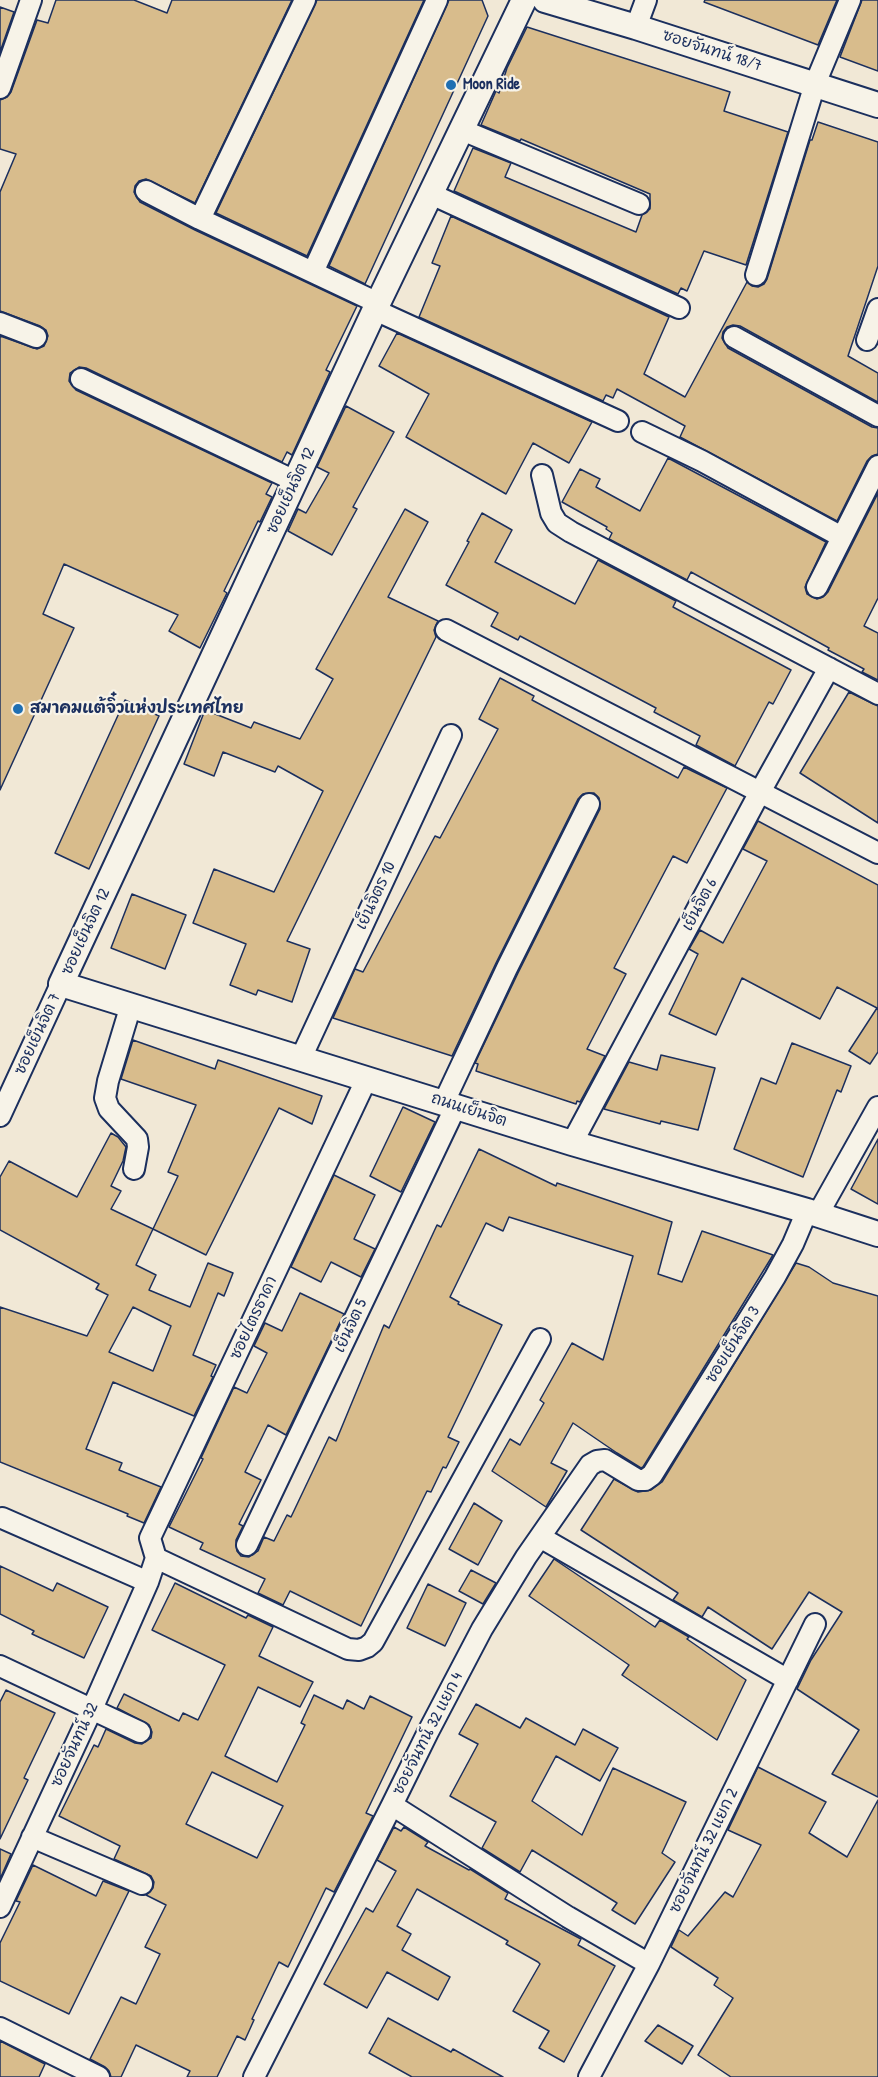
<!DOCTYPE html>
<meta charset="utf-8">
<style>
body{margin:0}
canvas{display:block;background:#f1e8d6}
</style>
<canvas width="878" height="2077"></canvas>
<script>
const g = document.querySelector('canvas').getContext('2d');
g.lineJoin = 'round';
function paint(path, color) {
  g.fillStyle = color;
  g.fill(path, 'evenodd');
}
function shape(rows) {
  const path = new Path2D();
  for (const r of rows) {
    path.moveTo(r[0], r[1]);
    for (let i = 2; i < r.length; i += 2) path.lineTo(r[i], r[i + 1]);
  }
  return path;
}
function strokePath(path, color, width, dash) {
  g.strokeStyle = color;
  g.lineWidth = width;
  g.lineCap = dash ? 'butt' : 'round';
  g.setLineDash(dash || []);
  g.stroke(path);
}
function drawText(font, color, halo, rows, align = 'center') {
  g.font = font + ' "Patrick Hand","Playpen Sans Thai",sans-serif';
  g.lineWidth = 4.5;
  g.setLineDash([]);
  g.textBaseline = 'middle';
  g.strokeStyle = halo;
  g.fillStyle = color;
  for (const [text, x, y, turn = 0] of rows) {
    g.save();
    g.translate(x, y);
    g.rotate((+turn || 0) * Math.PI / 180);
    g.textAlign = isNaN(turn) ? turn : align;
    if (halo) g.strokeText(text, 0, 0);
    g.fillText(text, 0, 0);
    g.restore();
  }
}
const building = shape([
 [56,0,134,0,167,13,172,0,292,0,195,203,146,179,139,181,135,186,134,192,140,202,195,230,357,306,326,370,330,372,292,455,287,452,282,462,86,368,79,367,70,373,69,381,76,390,272,483,266,494,272,497,260,522,258,521,224,591,227,593,200,648,169,631,178,615,64,564,43,614,74,628,0,790,0,336,37,349,44,346,48,336,46,330,40,326,0,311,0,192,16,154,0,149,0,100,7,97,11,92,37,20,48,23,56,0],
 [317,0,424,0,307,256,216,213,317,0],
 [449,0,482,0,488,16,365,284,329,266,449,0],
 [705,0,837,0,818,45,704,2,705,0],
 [862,0,878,0,878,71,840,57,862,0],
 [0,7,14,12,0,52,0,7],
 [527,27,730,92,724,111,788,132,746,265,704,251,687,291,681,288,678,294,454,191,473,148,511,163,505,177,636,232,642,215,650,209,650,194,521,139,520,141,481,125,496,91,499,93,507,68,527,27],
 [818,122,878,142,878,266,848,356,878,373,878,402,740,326,733,325,727,327,723,332,722,338,728,348,872,427,878,428,878,454,872,456,867,461,837,521,680,437,685,426,617,389,613,398,606,395,603,401,419,317,440,266,432,263,451,216,669,317,644,374,685,397,747,282,752,286,758,287,764,284,767,279,810,140,812,140,818,122],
 [397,333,592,422,569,463,533,443,506,494,406,437,429,394,379,366,397,333],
 [346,406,394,432,353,507,357,509,332,555,288,531,298,509,306,513,329,473,317,467,346,406],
 [668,458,826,542,805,587,807,594,817,599,823,597,828,592,878,493,878,598,864,626,878,633,878,680,862,672,864,669,828,650,829,648,691,572,687,580,609,539,612,533,606,529,607,527,562,502,580,469,600,479,596,487,640,511,668,458],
 [405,509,428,522,388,597,438,621,434,630,436,637,287,941,310,949,292,1002,258,990,256,995,230,985,246,944,193,923,214,869,274,892,323,791,278,766,275,772,223,752,214,776,184,764,205,710,251,728,254,722,300,739,333,679,316,669,405,509],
 [482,513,512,530,495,562,575,604,598,560,676,601,673,607,791,670,773,704,769,702,735,766,696,745,700,736,654,712,656,708,520,636,518,640,491,626,498,613,446,585,469,542,467,541,482,513],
 [500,678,534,696,532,700,678,778,684,767,727,788,687,863,673,856,614,968,626,974,587,1049,605,1056,580,1102,577,1101,576,1104,476,1071,478,1064,475,1063,518,973,600,809,599,798,594,793,583,794,578,799,496,963,452,1056,333,1018,355,969,363,972,435,836,440,838,498,729,479,719,500,678],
 [849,692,878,706,878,823,800,773,849,692],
 [125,700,159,716,89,869,55,853,125,700],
 [758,821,878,885,878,1052,870,1064,849,1051,877,1008,837,987,820,1019,742,978,716,1035,669,1014,698,954,689,949,700,930,723,943,767,861,743,849,758,821],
 [132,894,186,915,165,969,111,948,132,894],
 [133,1040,215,1069,218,1060,322,1096,312,1124,279,1108,206,1255,153,1229,178,1176,168,1172,196,1105,121,1079,133,1040],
 [792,1043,851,1066,841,1092,837,1090,803,1177,734,1149,761,1078,776,1084,792,1043],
 [661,1055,715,1068,698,1130,661,1121,660,1124,604,1109,629,1062,657,1070,661,1055],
 [403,1107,435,1122,401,1192,370,1176,403,1107],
 [111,1133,118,1137,126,1147,123,1161,111,1186,121,1191,111,1209,153,1229,136,1265,156,1275,149,1290,190,1307,208,1263,233,1273,224,1296,218,1293,193,1355,216,1365,211,1376,213,1377,194,1416,113,1382,86,1449,122,1463,119,1470,161,1487,144,1523,127,1516,128,1514,0,1462,0,1307,87,1336,108,1295,96,1289,99,1284,0,1230,0,1177,9,1161,77,1197,111,1133],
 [133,1307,171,1326,153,1371,109,1352,133,1307],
 [878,1139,878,1204,851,1189,878,1139],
 [479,1149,556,1186,557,1183,672,1222,658,1274,682,1282,702,1231,773,1255,643,1467,641,1468,617,1453,573,1423,551,1463,567,1471,546,1507,492,1471,510,1439,520,1445,544,1403,540,1400,572,1343,603,1360,633,1256,509,1217,503,1231,486,1223,450,1297,459,1302,458,1304,502,1325,448,1437,459,1442,446,1468,443,1467,431,1492,427,1491,361,1626,290,1591,283,1605,258,1593,265,1579,200,1549,203,1543,169,1527,203,1459,201,1458,234,1387,247,1393,267,1353,254,1346,265,1323,282,1331,300,1293,344,1314,286,1435,268,1425,245,1472,261,1480,239,1524,243,1526,236,1540,237,1551,241,1556,249,1557,258,1551,264,1537,274,1541,287,1515,291,1517,329,1437,336,1441,384,1325,389,1328,437,1225,441,1227,479,1149],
 [334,1175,375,1195,354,1239,375,1249,361,1277,331,1262,321,1282,291,1267,334,1175],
 [796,1263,809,1267,833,1283,878,1296,878,1797,832,1774,859,1730,797,1689,811,1660,842,1612,809,1592,772,1649,708,1607,702,1617,673,1600,678,1593,581,1530,614,1479,638,1492,651,1490,662,1482,796,1263],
 [474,1503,502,1521,478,1565,449,1549,474,1503],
 [554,1559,655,1627,660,1620,689,1637,687,1639,746,1680,717,1740,622,1675,629,1665,529,1596,554,1559],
 [0,1566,53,1591,57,1583,108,1607,84,1658,32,1634,34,1631,0,1614,0,1566],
 [471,1570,496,1583,483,1604,459,1591,471,1570],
 [175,1583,246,1618,248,1615,273,1627,259,1656,313,1682,300,1707,258,1687,225,1756,277,1782,305,1725,301,1723,314,1695,343,1709,347,1700,364,1709,370,1696,412,1717,366,1813,373,1816,334,1892,326,1888,288,1967,279,1962,252,2019,254,2020,245,2040,237,2036,217,2077,187,2077,190,2071,136,2045,121,2077,111,2077,109,2071,105,2067,90,2059,121,1997,136,2004,160,1954,145,1947,166,1905,146,1895,153,1888,154,1882,151,1876,114,1859,120,1846,59,1816,94,1745,98,1747,106,1729,135,1743,142,1744,151,1738,152,1732,149,1725,117,1708,124,1694,179,1721,183,1713,198,1720,225,1665,152,1630,175,1583],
 [212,1772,283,1806,257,1858,186,1824,212,1772],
 [428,1584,466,1603,445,1646,407,1628,428,1584],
 [6,1690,55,1713,24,1778,28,1780,0,1839,0,1702,6,1690],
 [476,1704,520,1728,526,1718,575,1745,583,1729,618,1748,600,1781,556,1756,532,1801,582,1835,613,1768,686,1802,662,1853,675,1862,635,1924,612,1910,617,1903,532,1850,520,1872,482,1848,496,1822,450,1796,478,1744,459,1734,476,1704],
 [758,1767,826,1802,809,1833,847,1857,878,1800,878,2077,731,2077,698,2055,733,1998,714,1985,718,1978,671,1947,679,1930,688,1936,725,1892,733,1897,761,1845,728,1830,758,1767],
 [394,1827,401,1831,404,1827,428,1842,425,1846,469,1870,470,1869,508,1893,505,1899,581,1939,578,1945,615,1966,564,2062,539,2048,549,2031,513,2011,540,1964,538,1962,506,1944,508,1941,417,1889,397,1926,411,1934,402,1950,450,1977,438,2000,387,1972,367,2008,324,1984,366,1908,373,1912,396,1871,377,1860,394,1827],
 [0,1849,11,1854,0,1879,0,1849],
 [33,1865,96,1896,103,1881,129,1891,69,2014,0,1981,0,1943,20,1902,16,1901,33,1865],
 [388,2018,451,2052,453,2049,503,2077,412,2077,369,2053,388,2018],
 [658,2025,693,2046,682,2064,645,2041,658,2025],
 [0,2041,45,2064,39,2077,0,2077,0,2041]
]);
paint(building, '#d8bc8c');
strokePath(building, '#1b2f5e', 1.5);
const minor = shape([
 [636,27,646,0],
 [0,88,31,0],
 [462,130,639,204],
 [146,191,200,219,378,303],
 [431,194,679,308],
 [200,219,305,0],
 [313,272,437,0],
 [756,275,815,84,850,0],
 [375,310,618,421],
 [0,323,36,337],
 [734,337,878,416],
 [867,340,878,309],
 [81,379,295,481],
 [642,432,702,461,842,537],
 [542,475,551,513,557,523,571,532,878,694],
 [817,587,878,466],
 [446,630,878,853],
 [131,1005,108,1081,105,1098,109,1109,137,1139,138,1147,134,1169],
 [301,1058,451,735],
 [444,1102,507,968,589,804],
 [0,1116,61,984],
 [572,1143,760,792,829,668],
 [818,1214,878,1107],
 [2,1518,148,1582],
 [540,1537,788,1680],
 [247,1545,456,1106],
 [156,1558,348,1649,359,1650,367,1647,373,1642,540,1339],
 [156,1558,150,1538,367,1078],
 [0,1666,140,1732],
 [392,1805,568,1917,649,1964],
 [32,1837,142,1884],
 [0,1907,92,1709,148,1582,156,1558],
 [0,2028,99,2077],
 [254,2077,392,1805,428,1732,482,1629,526,1557,590,1465,597,1461,605,1460,638,1480,645,1480,652,1475,775,1277,793,1244,807,1211],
 [589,2077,649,1964,815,1624]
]);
const tertiary = shape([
 [524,0,378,303,61,984,572,1143,807,1211,878,1234],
 [545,0,636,27,878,105]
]);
strokePath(minor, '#1b2f5e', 24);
strokePath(tertiary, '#1b2f5e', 28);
strokePath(minor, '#f7f3e8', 20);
strokePath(tertiary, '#f7f3e8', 24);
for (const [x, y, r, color] of [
 [451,85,6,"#1f6fb2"],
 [18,709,6,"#1f6fb2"]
]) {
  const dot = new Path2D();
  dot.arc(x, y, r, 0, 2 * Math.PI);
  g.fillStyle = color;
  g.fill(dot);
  strokePath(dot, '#f7f3e8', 2);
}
drawText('16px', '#1b2f5e', '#f7f3e8', [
 ["ซอยจันทน์ 18/7",712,51,18],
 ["ซอยเย็นจิต 12",291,491,-65],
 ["เย็นจิตร 10",376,896,-65],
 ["เย็นจิต 6",700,905,-62],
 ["ซอยเย็นจิต 12",86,932,-65],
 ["ซอยเย็นจิต 7",38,1034,-65],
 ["ถนนเย็นจิต",469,1110,18],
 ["ซอยไตรธาดา",254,1318,-65],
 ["เย็นจิต 5",351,1326,-65],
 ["ซอยเย็นจิต 3",733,1345,-58],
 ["ซอยจันทน์ 32 แยก 4",428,1734,-63],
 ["ซอยจันทน์ 32",75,1745,-65],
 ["ซอยจันทน์ 32 แยก 2",704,1851,-64]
]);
drawText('bold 16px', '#1b2f5e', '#f7f3e8', [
 ["Moon Ride",463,85],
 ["สมาคมแต้จิ๋วแห่งประเทศไทย",30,709]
], 'left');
</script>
